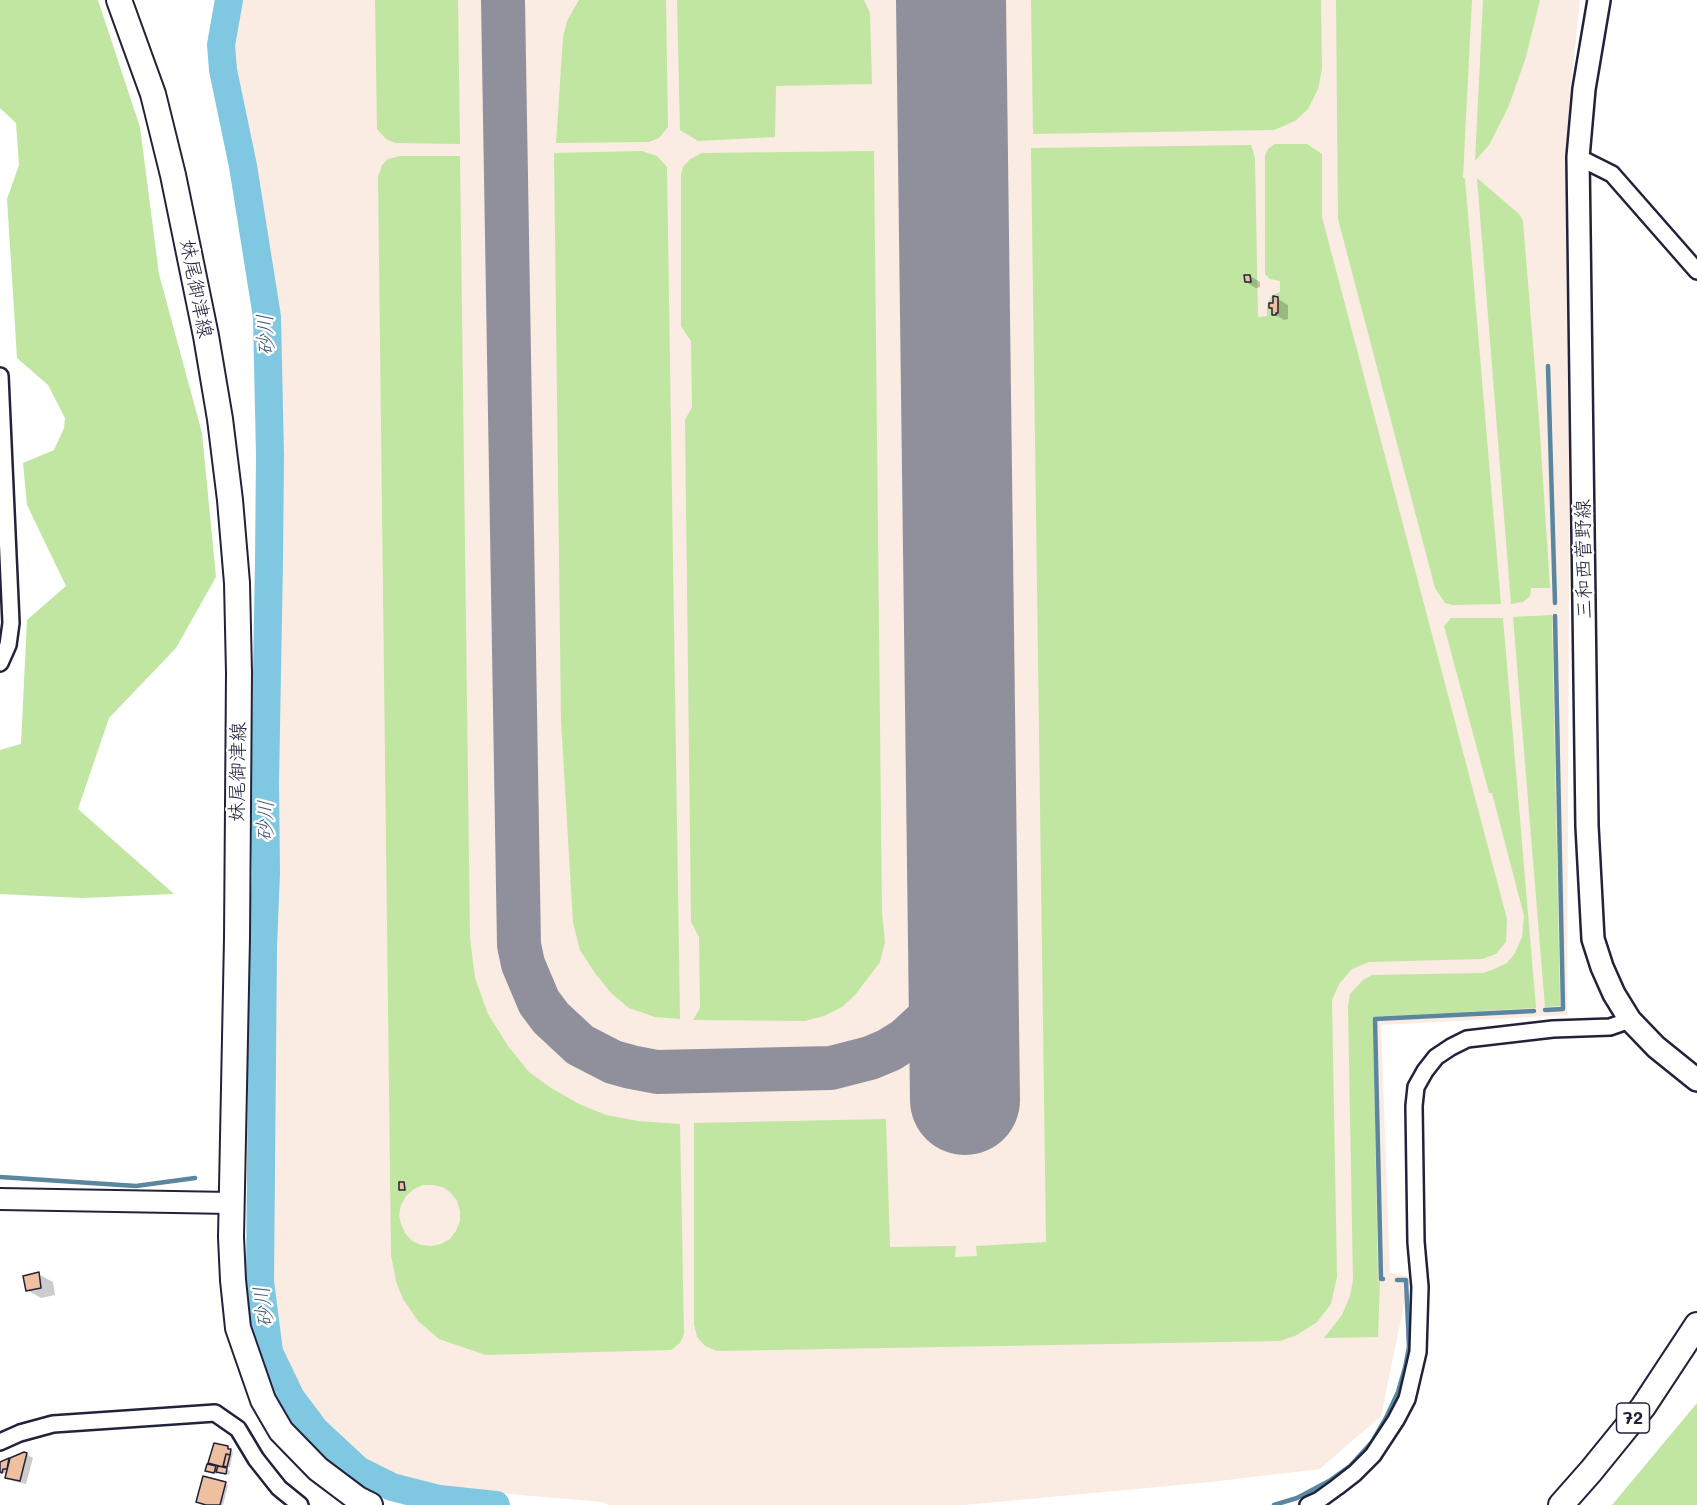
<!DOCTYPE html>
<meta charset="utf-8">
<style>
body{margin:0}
canvas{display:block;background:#fff}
</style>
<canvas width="1697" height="1505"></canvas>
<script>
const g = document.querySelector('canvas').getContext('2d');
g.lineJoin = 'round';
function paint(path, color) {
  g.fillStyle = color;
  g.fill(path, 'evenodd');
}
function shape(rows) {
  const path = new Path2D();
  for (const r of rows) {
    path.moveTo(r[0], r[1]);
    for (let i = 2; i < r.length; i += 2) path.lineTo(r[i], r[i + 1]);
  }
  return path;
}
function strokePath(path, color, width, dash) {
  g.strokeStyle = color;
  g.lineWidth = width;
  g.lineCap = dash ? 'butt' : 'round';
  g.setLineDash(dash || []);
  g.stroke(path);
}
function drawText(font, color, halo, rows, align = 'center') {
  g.font = font + ' Mali,"Klee One",sans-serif';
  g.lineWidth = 4.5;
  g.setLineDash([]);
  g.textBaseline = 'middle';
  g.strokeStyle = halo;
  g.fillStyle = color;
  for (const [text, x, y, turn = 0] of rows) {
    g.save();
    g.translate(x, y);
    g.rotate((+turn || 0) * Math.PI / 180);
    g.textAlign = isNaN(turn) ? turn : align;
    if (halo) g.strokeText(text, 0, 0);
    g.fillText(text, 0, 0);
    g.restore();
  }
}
paint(shape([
 [238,0,1580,0,1569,105,1569,611,1567,1015,1381,1025,1390,1273,1410,1276,1381,1416,1320,1469,1211,1482,964,1505,609,1505,602,1502,427,1487,395,1479,350,1455,330,1435,316,1418,292,1384,275,1344,272,1307,269,982,274,729,276,473,281,319,248,157,228,44]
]), '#faece2');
paint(shape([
 [0,0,98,0,140,127,159,274,202,433,216,577,176,648,109,718,78,809,174,894,82,898,0,894,0,750,21,744,27,620,66,586,27,505,23,463,54,450,64,428,65,418,48,385,17,358,7,199,19,165,16,123,0,108],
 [375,0,458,0,460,144,395,143,386,139,377,129],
 [579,0,666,0,668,127,659,138,649,142,556,143,563,38,567,21],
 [677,0,864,0,870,13,872,84,776,86,775,137,698,141,680,130],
 [1031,0,1321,0,1322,69,1318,89,1308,109,1295,121,1274,130,1033,134],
 [1336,0,1472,0,1463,177,1465,179,1501,604,1452,605,1445,603,1435,588,1338,219],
 [1483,0,1540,0,1526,57,1508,108,1489,145,1475,161],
 [1275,144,1307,144,1322,154,1322,217,1507,919,1506,942,1496,954,1482,959,1369,962,1352,969,1339,984,1332,1000,1337,1277,1331,1304,1317,1322,1297,1335,1280,1341,717,1351,705,1346,697,1337,694,1324,694,1123,886,1119,890,1247,956,1246,955,1257,977,1256,976,1246,1046,1242,1031,148,1251,145,1255,158,1258,317,1267,316,1267,305,1272,295,1280,292,1280,281,1270,279,1265,274,1265,155,1268,149],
 [642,151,657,156,667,167,680,1019,655,1017,629,1008,611,993,595,973,580,950,573,923,561,720,554,153],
 [874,151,882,914,885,942,880,962,855,995,842,1007,824,1016,805,1021,693,1020,700,1008,699,937,691,922,685,420,692,407,691,341,681,326,681,174,683,167,690,159,702,153],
 [401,156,460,156,470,938,475,978,488,1014,508,1046,529,1072,551,1088,579,1104,606,1115,638,1121,680,1124,684,1334,680,1343,671,1350,486,1355,439,1339,418,1321,403,1299,396,1281,391,1255,378,177,382,165,388,159],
 [423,1185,433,1185,443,1187,451,1193,457,1201,460,1211,460,1221,456,1231,450,1239,441,1244,431,1246,421,1245,412,1241,405,1233,401,1224,399,1215,401,1205,406,1196,414,1189],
 [1477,178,1519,214,1523,221,1539,419,1550,588,1531,588,1530,596,1523,602,1511,604],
 [1552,615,1560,1006,1545,1007,1513,617],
 [1451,618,1503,618,1536,1008,1373,1017,1378,1281,1380,1282,1378,1337,1324,1338,1342,1315,1350,1296,1353,1280,1348,1006,1350,994,1363,980,1372,975,1483,973,1494,969,1507,963,1515,953,1522,937,1524,916,1492,793,1489,793,1444,626],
 [1697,1403,1697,1505,1612,1505]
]), '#c0e6a1');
paint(shape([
 [1250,276,1260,282,1260,287,1256,288,1246,282],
 [1274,299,1278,299,1288,305,1288,319,1284,320,1274,314],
 [38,1274,53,1282,55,1295,41,1298,27,1290],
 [215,1444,227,1448,233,1452,230,1467,220,1466,230,1471,229,1475,218,1471,217,1474,209,1472],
 [26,1454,33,1458,26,1484,13,1481,7,1477,7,1474,0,1472,0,1463],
 [204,1478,228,1485,223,1505,207,1505]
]), '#0003');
strokePath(shape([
 [1548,366,1555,603],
 [1545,1010,1563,1009,1555,616],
 [255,1168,261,1167],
 [0,1177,136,1186,195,1178],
 [1383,1279,1381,1279,1375,1019,1534,1011],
 [1274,1505,1297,1498,1329,1481,1350,1466,1372,1442,1386,1418,1398,1392,1405,1368,1409,1347,1406,1280,1397,1280]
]), '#5a869f', 4.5);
strokePath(shape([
 [229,0,221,45,223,70,243,166,267,317,270,455,269,561,265,783,266,872,263,947,260,1281,269,1352,291,1398,315,1430,358,1470,392,1487,439,1499,496,1505]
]), '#80c8e1', 28);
strokePath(shape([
 [503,0,519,945,523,964,539,1002,551,1018,580,1045,613,1062,631,1067,657,1072,831,1068,870,1058,889,1050,905,1040,933,1014,954,985,963,964],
 [946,0,951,30]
]), '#90909d', 44);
strokePath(shape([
 [951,0,965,1100]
]), '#90909d', 110);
const building = shape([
 [1244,275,1250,275,1251,282,1245,282,1244,275],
 [1273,296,1278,297,1278,313,1276,313,1276,315,1272,315,1272,308,1269,308,1269,303,1273,303,1273,296],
 [399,1182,404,1182,405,1190,399,1190,399,1182],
 [39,1272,41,1288,26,1291,23,1276,39,1272],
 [214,1443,228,1446,228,1449,231,1449,230,1455,226,1454,223,1467,208,1463,214,1443],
 [24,1452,27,1453,20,1481,5,1478,10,1458,24,1452],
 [226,1454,230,1455,227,1467,223,1466,226,1454],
 [9,1458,7,1469,3,1469,2,1473,0,1472,0,1462,9,1458],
 [207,1464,216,1466,214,1473,205,1471,207,1464],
 [218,1466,227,1468,226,1474,216,1472,218,1466],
 [203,1476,226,1482,220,1505,206,1505,196,1502,203,1476]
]);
paint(building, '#efc09f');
strokePath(building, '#22223b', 1.5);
const minor = shape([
 [1578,157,1612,174,1697,271],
 [0,376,11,623,8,645,0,663],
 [0,1442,20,1433,53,1424,215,1413,238,1429,256,1459,279,1488,300,1505],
 [1308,1505,1319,1500,1337,1487,1355,1473,1373,1455,1396,1420,1407,1399,1418,1352,1420,1287,1416,1242,1414,1106,1416,1087,1425,1071,1436,1057,1451,1047,1467,1039,1553,1029,1610,1027,1630,1020]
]);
const tertiary = shape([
 [0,1199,231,1203]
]);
const secondary = shape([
 [1599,0,1584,89,1578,157,1587,826,1593,939,1602,967,1614,994,1630,1020,1656,1047,1697,1080]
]);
const primary = shape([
 [119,0,153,94,173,175,206,336,220,419,230,500,237,583,239,673,237,938,231,1237,233,1280,238,1328,263,1400,281,1431,318,1469,358,1499,370,1505],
 [1561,1505,1591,1471,1643,1407,1697,1325]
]);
strokePath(minor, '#22223b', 20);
strokePath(tertiary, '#22223b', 24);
strokePath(secondary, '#22223b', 26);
strokePath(primary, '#22223b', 28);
strokePath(minor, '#fff', 15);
strokePath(tertiary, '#fff', 20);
strokePath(secondary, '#fff', 21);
strokePath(primary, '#fff', 24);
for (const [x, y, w] of [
 [1633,1418,33]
]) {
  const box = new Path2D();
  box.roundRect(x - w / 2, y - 15, w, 30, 4.5);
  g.fillStyle = '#fff';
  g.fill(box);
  strokePath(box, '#22223b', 1.5);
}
drawText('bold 18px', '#22223b', null, [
 ["72",1633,1418]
]);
drawText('20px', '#22223b', '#fff', [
 ["妹尾御津線",196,289,79],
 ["三和西菅野線",1584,559,-91],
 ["妹尾御津線",238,772,-89]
]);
drawText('italic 21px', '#435c75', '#fff', [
 ["砂川",266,335,-92],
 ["砂川",266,821,-89],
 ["砂川",264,1307,-97]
]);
</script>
